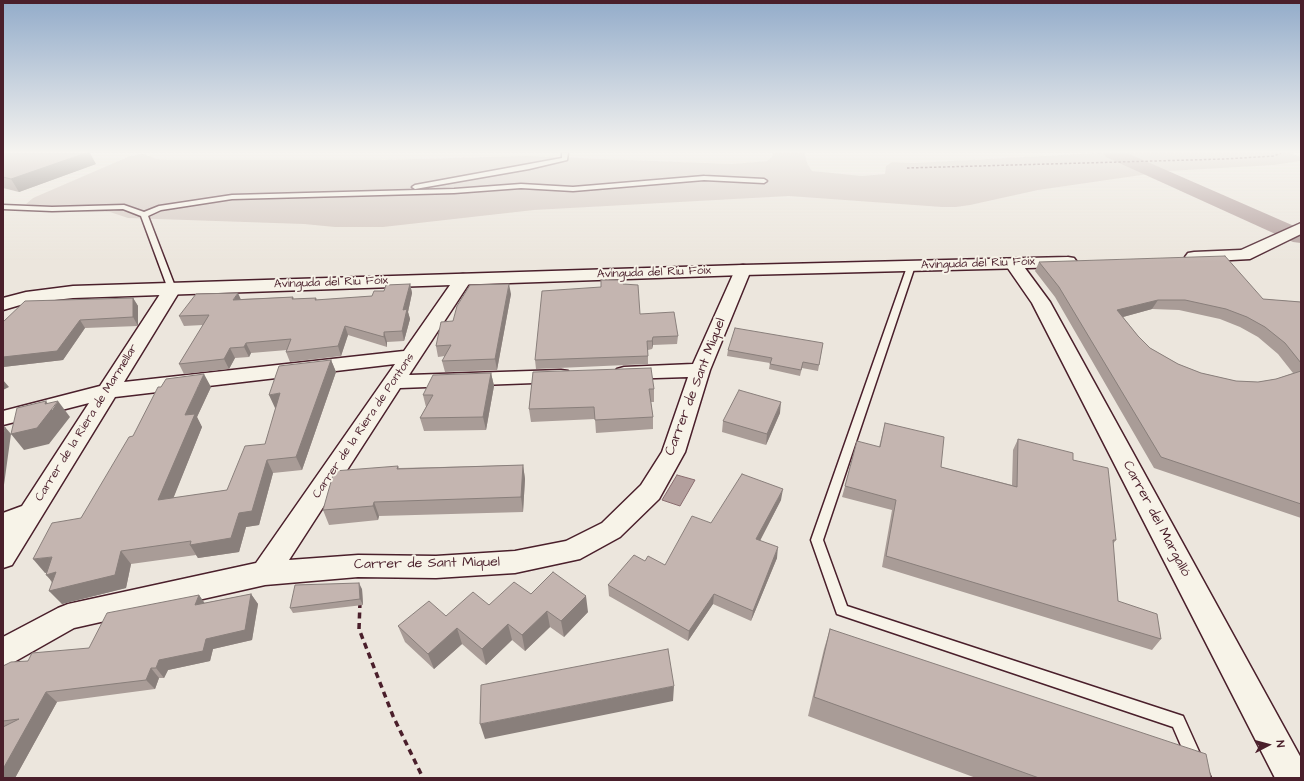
<!DOCTYPE html>
<meta charset="utf-8">
<style>
body{margin:0}
#map{position:relative;width:1304px;height:781px;overflow:hidden;background:#ece6dd;font-family:"Architects Daughter",sans-serif}
canvas{display:block}
.frame{position:absolute;inset:0;border:4px solid #4a1f2b;pointer-events:none}
.north{position:absolute;left:1248px;top:725px;width:40px;height:40px;-webkit-text-stroke:3px #f7f3e8;paint-order:stroke;rotate:84deg;font-size:11px;font-weight:700;line-height:16px;text-align:center;color:#4a1f2b}
.north::after{content:'';display:block;margin:auto;width:14px;height:18px;background:#4a1f2b;clip-path:polygon(50% 0,100% 100%,50% 72%,0 100%)}
</style>
<div id="map">
<canvas width="1304" height="781"></canvas>
<div class="frame"></div>
<div class="north">N</div>
</div>
<script>
const g = document.querySelector('canvas').getContext('2d');
g.lineJoin = 'round';
function paint(path, color) {
  g.fillStyle = color;
  g.fill(path, 'evenodd');
}
function shape(rows) {
  const path = new Path2D();
  for (const r of rows) {
    path.moveTo(r[0], r[1]);
    for (let i = 2; i < r.length; i += 2) path.lineTo(r[i], r[i + 1]);
  }
  return path;
}
function strokePath(path, color, width, dash) {
  g.strokeStyle = color;
  g.lineWidth = width;
  g.lineCap = dash ? 'butt' : 'round';
  g.setLineDash(dash || []);
  g.stroke(path);
}
function drawText(font, color, halo, rows, align = 'center') {
  g.font = font + ' "Architects Daughter",sans-serif';
  g.lineWidth = 4;
  g.setLineDash([]);
  g.textBaseline = 'middle';
  g.strokeStyle = halo;
  g.fillStyle = color;
  for (const [text, x, y, turn = 0] of rows) {
    g.save();
    g.translate(x, y);
    g.rotate((+turn || 0) * Math.PI / 180);
    g.textAlign = isNaN(turn) ? turn : align;
    if (halo) g.strokeText(text, 0, 0);
    g.fillText(text, 0, 0);
    g.restore();
  }
}
paint(shape([
 [773,153,804,153,808,165,812,171,862,176,885,174,886,166,892,162,913,163,1100,153,1290,153,1301,157,1301,161,1274,165,1169,171,1038,190,970,205,956,207,942,207,789,196,534,210,383,227,335,227,304,224,128,218,110,212,68,211,26,204,33,198,130,156,143,154,157,159,168,160,381,160,527,156,732,164,767,161,772,157]
]), '#d5c9c2');
const water = shape([
 [677,475,695,480,680,506,662,500,677,475]
]);
paint(water, '#b39f9d');
strokePath(water, '#896c6f', 1);
paint(shape([
 [1103,153,1127,153,1301,229,1301,243,1293,242,1106,157,1103,153]
]), '#b39f9d');
const lane = shape([
 [562,153,568,153,567,160,529,169,415,189,412,187,415,185,562,158,562,153],
 [704,176,764,179,767,181,764,183,704,180,573,191,521,188,454,193,232,199,161,210,148,216,176,289,172,291,168,289,141,216,123,209,52,211,3,209,3,205,52,207,124,205,144,212,159,206,232,195,454,189,521,184,573,187,704,176],
 [908,264,911,264,915,266,823,540,847,606,1183,716,1211,778,1195,778,1173,727,837,614,811,540,908,264]
]);
const street = shape([
 [1013,259,1019,260,1050,302,1301,758,1301,778,1275,778,1032,303,1005,264,1007,260,1013,259],
 [743,265,749,266,751,270,710,370,685,452,659,499,620,537,580,559,515,573,436,578,358,577,265,585,74,628,14,662,3,666,3,637,58,608,68,604,256,563,395,364,115,397,12,565,3,568,3,513,22,506,89,403,3,425,3,411,100,386,166,285,172,284,178,285,181,289,124,382,404,351,457,275,463,274,469,275,472,279,409,375,561,370,568,371,571,376,568,381,561,382,400,388,289,560,358,555,436,556,515,551,566,541,602,523,641,485,662,452,688,377,624,379,617,377,614,373,617,369,624,367,693,364,735,270,737,266,743,265]
]);
const secondary = shape([
 [1301,223,1301,234,1250,259,1194,262,1188,261,1185,257,1188,253,1194,252,1241,250,1301,223],
 [1068,257,1074,258,1077,262,1074,266,1068,267,743,275,73,298,27,303,3,310,3,298,26,292,73,286,743,265,1068,257]
]);
strokePath(lane, '#4a1f2b', 3);
strokePath(street, '#4a1f2b', 3);
strokePath(secondary, '#4a1f2b', 3);
strokePath(shape([
 [907,168,1224,159,1274,156,1281,153]
]), '#4a1f2b', 1.5, [2.5, 2]);
strokePath(shape([
 [360,602,359,629,393,716,423,778]
]), '#4a1f2b', 3.5, [6, 4.5]);
paint(lane, '#f7f3e8');
paint(street, '#f7f3e8');
paint(secondary, '#f7f3e8');
paint(shape([
 [3,153,96,164,19,192,3,188],
 [1039,262,1263,299,1301,302,1301,518,1154,468,1055,297,1035,271],
 [1152,309,1179,310,1220,319,1240,327,1258,337,1278,354,1293,373,1276,379,1258,382,1236,381,1201,373,1178,364,1150,348,1138,336,1123,317],
 [410,284,412,293,408,312,410,319,404,341,387,342,387,347,348,335,341,356,290,362,286,352,287,350,251,353,249,357,235,358,229,369,184,374,179,364,203,325,184,326,179,316,241,299,293,297,294,299,316,298,317,300,372,296,384,291],
 [601,287,640,314,678,336,677,344,653,345,652,349,648,350,648,364,536,369,535,360],
 [511,294,497,370,445,372,442,361,445,356,438,357,436,346,453,321],
 [133,298,138,306,138,326,85,328,63,360,3,367,3,322],
 [823,343,818,371,802,368,800,376,769,369,770,363,727,356,728,350],
 [331,360,336,372,302,470,273,473,259,525,246,527,239,552,198,558,196,555,131,564,126,588,62,604,52,583,46,572,45,573,81,518,133,436,211,387,197,417,202,427,173,498,227,490,265,444,276,408,275,408],
 [533,372,654,389,654,402,651,402,653,417,653,429,596,433,595,419,531,422,529,409],
 [491,373,494,386,486,430,424,431,420,418,426,407,423,395],
 [780,413,766,445,722,432,723,421],
 [885,423,941,467,1012,485,1013,450,1018,439,1073,460,1116,540,1113,544,1118,601,1161,639,1152,650,882,567,892,510,842,497,845,486,879,447],
 [523,465,525,479,523,512,379,516,378,520,329,525,323,510,398,466,399,468],
 [781,500,760,541,777,558,751,621,713,604,688,641,609,596,608,585,645,561,665,565,711,523],
 [362,589,363,605,293,613,290,608],
 [251,594,258,604,252,640,213,649,210,661,168,670,164,678,159,678,155,689,57,702,15,778,3,778,3,666,89,648,199,595,204,603],
 [531,594,588,612,564,637,550,627,525,651,512,640,486,665,462,644,434,669,405,642,398,626,446,616],
 [830,629,1211,778,976,778,808,716,824,649]
]), '#a99c97');
paint(shape([
 [86,153,90,153,96,164,19,192,11,179],
 [410,284,412,293,408,312,410,319,404,341,402,331,403,310],
 [509,284,511,294,497,370,495,359],
 [238,293,242,302,233,300],
 [133,298,138,306,138,326,133,317],
 [1158,300,1152,309,1112,320,1117,310],
 [80,320,85,328,63,360,3,367,3,357],
 [345,326,348,335,341,356,338,346],
 [384,332,387,342,387,347,384,337],
 [653,337,653,345,652,349,652,341],
 [246,343,251,353,249,357,244,347],
 [230,348,235,358,229,369,224,359],
 [331,360,336,372,302,470,296,457],
 [491,373,494,386,486,430,483,417],
 [204,374,211,387,197,417,202,427,167,514,158,500,185,415],
 [3,380,9,387,3,390],
 [280,393,286,406,275,408,269,395],
 [46,401,52,410,58,401,70,417,49,444,24,450,11,434,45,404],
 [781,402,780,413,766,445,767,434],
 [5,427,11,434,3,492,3,437],
 [267,460,273,473,259,525,246,527,239,552,198,558,190,545,239,513],
 [523,465,525,479,523,512,521,497],
 [783,489,781,500,755,550,756,539],
 [374,502,379,516,378,520,373,506],
 [778,547,777,558,751,621,753,611],
 [121,551,131,564,126,588,62,604,49,591],
 [52,557,64,570,45,573,33,559],
 [56,572,58,588,46,575],
 [359,583,362,589,363,605,360,599],
 [251,594,258,604,252,640,213,649,210,661,168,670,164,678,156,668,159,660,206,639],
 [714,594,713,604,688,641,689,631],
 [199,595,206,605,195,605],
 [586,596,588,612,564,637,561,621],
 [547,611,550,627,525,651,522,635],
 [508,624,512,640,486,665,482,649],
 [457,628,462,644,434,669,428,654],
 [151,668,159,678,155,689,146,680],
 [674,686,673,701,485,739,480,724],
 [46,692,57,702,15,778,3,778,3,769]
]), '#897f7b');
const building = shape([
 [3,153,86,153,11,179,3,177,3,153],
 [1225,256,1263,299,1301,302,1301,363,1285,343,1265,327,1247,317,1226,309,1185,300,1158,300,1117,310,1138,336,1150,348,1178,364,1201,373,1236,381,1258,382,1276,379,1301,371,1301,504,1161,457,1059,287,1039,262,1225,256],
 [601,280,623,280,623,284,638,285,640,314,674,312,678,336,653,337,652,341,647,341,648,356,535,360,542,291,601,287,601,280],
 [410,284,403,310,407,309,402,331,384,332,384,337,345,326,338,346,286,352,291,339,246,343,244,347,230,348,224,359,179,364,209,315,179,316,196,294,238,293,233,300,293,297,292,299,316,298,315,300,372,296,374,291,384,291,386,285,410,284],
 [509,284,495,359,442,361,451,345,436,346,441,322,453,321,457,306,470,285,509,284],
 [133,298,133,317,80,320,57,351,3,357,3,322,25,301,133,298],
 [735,328,823,343,819,365,803,362,801,370,770,364,772,358,728,350,735,328],
 [331,360,296,457,267,460,252,511,239,513,231,538,190,545,191,541,121,551,115,575,49,591,56,572,46,575,52,557,33,559,52,523,81,518,129,437,133,436,158,387,161,387,166,379,204,374,185,415,195,414,158,500,227,490,245,446,265,444,280,393,269,395,279,366,331,360],
 [651,368,654,389,649,389,653,417,595,420,594,407,529,409,533,372,651,368],
 [491,373,483,417,420,418,433,395,423,395,433,375,491,373],
 [739,390,781,402,767,434,723,421,739,390],
 [46,401,45,404,58,401,37,428,11,434,17,408,46,401],
 [885,423,944,437,941,467,1017,487,1018,439,1073,453,1073,460,1108,468,1116,540,1113,540,1118,601,1157,614,1161,639,886,556,896,500,845,486,857,441,880,447,885,423],
 [3,427,5,427,3,437,3,427],
 [523,465,521,497,374,502,373,506,323,510,334,471,398,466,397,469,523,465],
 [742,474,783,489,756,539,778,547,753,611,714,594,689,631,608,585,634,555,645,561,648,556,665,565,692,516,711,523,742,474],
 [553,572,586,596,561,621,547,611,522,635,508,624,482,649,457,628,428,654,398,626,429,601,446,616,473,592,489,605,514,582,531,594,553,572],
 [359,583,360,599,290,608,295,585,359,583],
 [251,594,245,630,206,639,203,651,159,660,156,668,151,668,146,680,46,692,3,769,3,727,19,719,3,721,3,666,11,662,28,661,32,653,89,648,107,613,199,595,195,605,251,594],
 [830,629,1206,754,1211,778,1039,778,814,697,830,629],
 [668,649,674,686,480,724,481,685,668,649]
]);
paint(building, '#c4b5b0');
strokePath(building, '#897f7b', 1);
const sky = g.createLinearGradient(0, 0, 0, 262);
sky.addColorStop(0, '#93acca');
sky.addColorStop(0.58, '#f6f4f0');
sky.addColorStop(1, '#f6f4f000');
g.fillStyle = sky;
g.fillRect(0, 0, 1304, 262);
drawText('12px', '#4a1f2b', '#f7f3e8', [
 ["Avinguda del Riu Foix",978,264,-2],
 ["Avinguda del Riu Foix",654,273,-2],
 ["Avinguda del Riu Foix",331,283,-2],
 ["Carrer de la Riera de Marmellar",87,423,-58],
 ["Carrer de la Riera de Pontons",364,426,-56]
]);
drawText('14px', '#4a1f2b', '#f7f3e8', [
 ["Carrer de Sant Miquel",696,387,-69],
 ["Carrer del Margalló",1156,519,62],
 ["Carrer de Sant Miquel",427,564,-1]
]);
</script>
